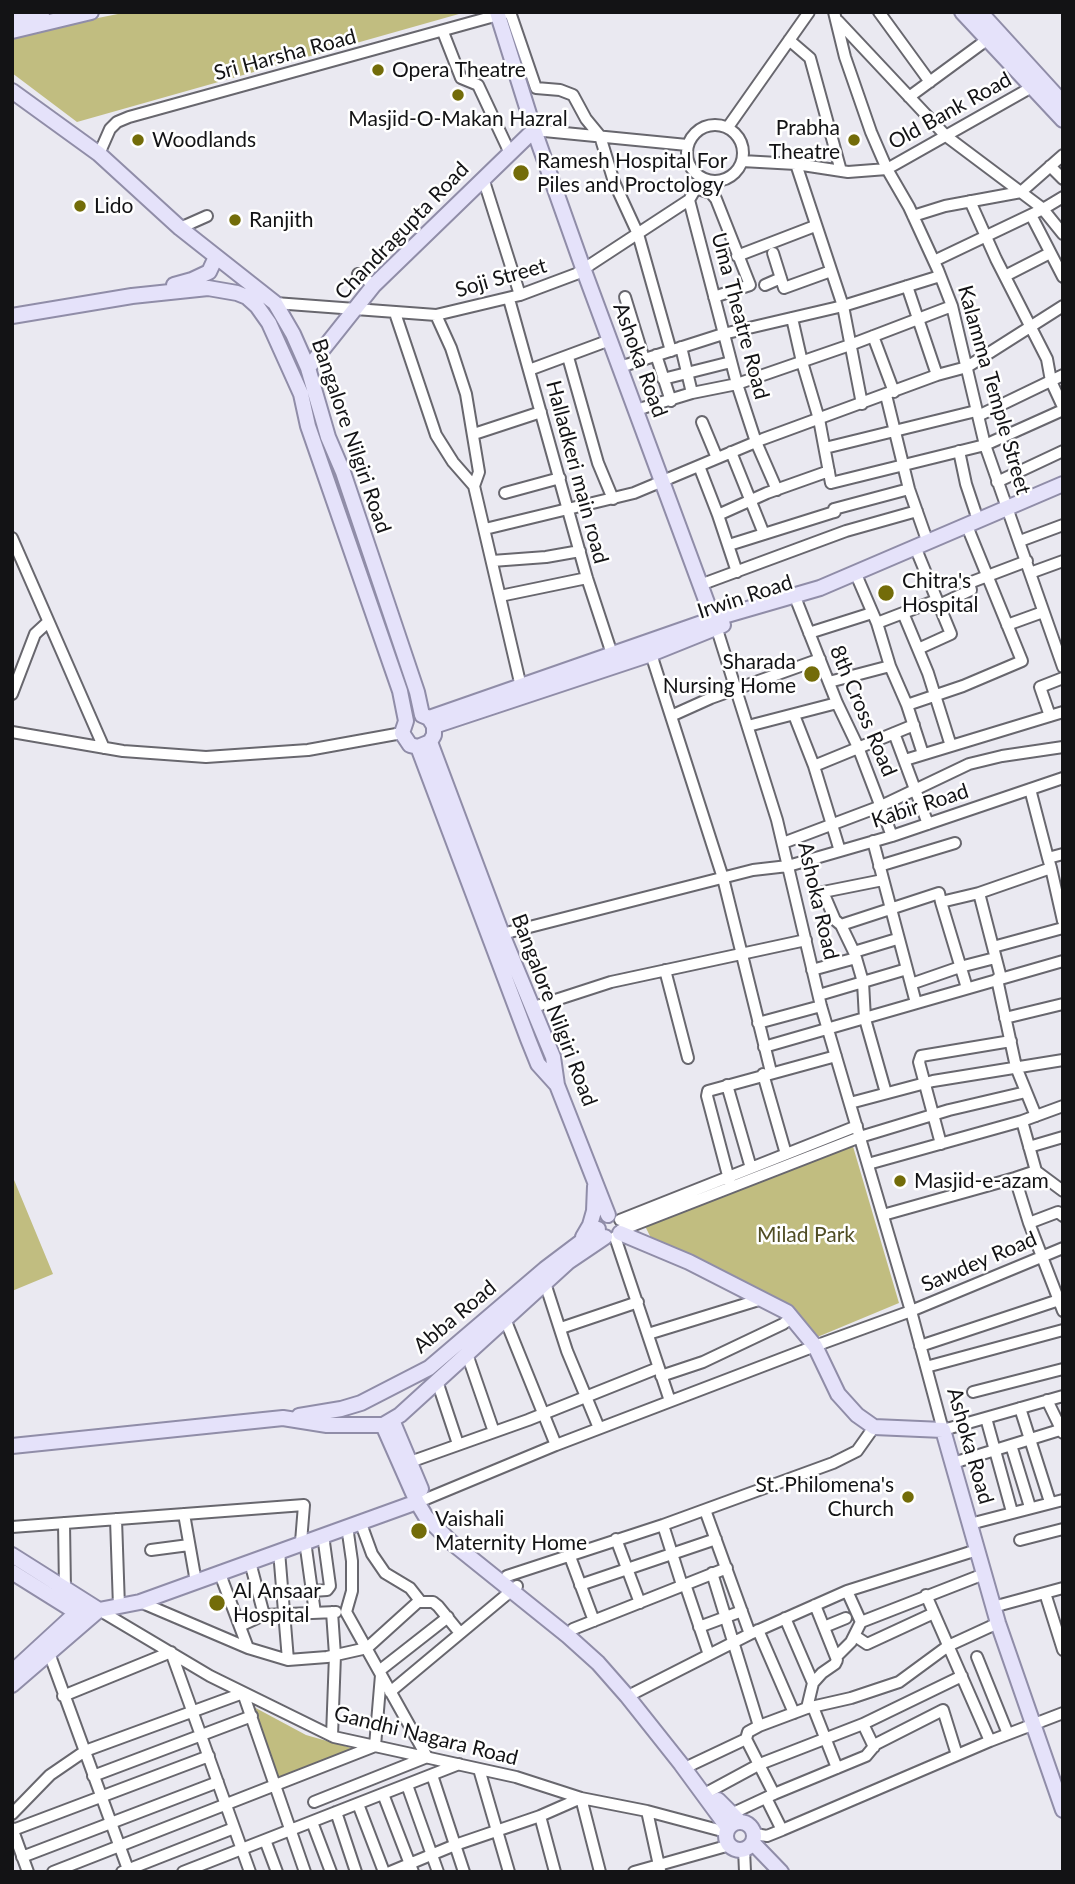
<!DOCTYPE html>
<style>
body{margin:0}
#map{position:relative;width:1075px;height:1884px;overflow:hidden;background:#eae9f1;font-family:Lato,sans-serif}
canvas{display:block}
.frame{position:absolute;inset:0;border:14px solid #131315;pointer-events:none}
</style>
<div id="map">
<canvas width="1075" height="1884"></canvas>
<div class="frame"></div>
</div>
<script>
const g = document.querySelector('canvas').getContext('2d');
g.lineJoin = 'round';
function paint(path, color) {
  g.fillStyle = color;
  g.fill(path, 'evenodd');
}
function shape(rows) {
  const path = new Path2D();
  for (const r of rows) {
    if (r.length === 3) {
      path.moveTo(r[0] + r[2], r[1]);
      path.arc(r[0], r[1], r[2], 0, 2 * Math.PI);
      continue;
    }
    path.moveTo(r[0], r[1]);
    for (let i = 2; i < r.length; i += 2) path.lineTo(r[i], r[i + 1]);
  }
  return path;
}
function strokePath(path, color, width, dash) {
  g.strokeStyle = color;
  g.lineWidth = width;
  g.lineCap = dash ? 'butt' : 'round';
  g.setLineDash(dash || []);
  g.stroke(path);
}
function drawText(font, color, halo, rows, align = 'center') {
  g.font = font + ' Lato,sans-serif';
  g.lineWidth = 5;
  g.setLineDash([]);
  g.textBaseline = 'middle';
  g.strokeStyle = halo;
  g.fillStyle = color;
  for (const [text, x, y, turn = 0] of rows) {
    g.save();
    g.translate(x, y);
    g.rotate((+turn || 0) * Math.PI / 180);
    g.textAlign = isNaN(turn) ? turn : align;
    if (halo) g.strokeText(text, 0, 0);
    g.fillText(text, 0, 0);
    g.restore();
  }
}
paint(shape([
 [128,12,466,12,77,122,12,73,12,35],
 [852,1143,899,1303,815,1338,787,1304,651,1238,644,1224],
 [12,1175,53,1274,12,1291],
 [252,1706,306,1735,355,1749,279,1778]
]), '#c1bd80');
const minor = shape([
 [510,12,536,88,560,90,573,95,586,119,600,136,614,182,638,234,671,351],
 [834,12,845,57,871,132,887,169,909,207,938,270,952,306,985,445,1063,667],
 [879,12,930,82],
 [838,21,946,136,1042,208,1063,234],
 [443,32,461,78,478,85,509,151],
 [789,40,810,58,841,171],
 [909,97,988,39],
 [715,153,28],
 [728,127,809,12],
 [534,130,687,145],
 [99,154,110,129,117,122,129,117,509,12],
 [742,161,796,164,848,172,887,169,1032,87],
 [796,164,843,306,862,404],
 [1050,166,1063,179],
 [483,178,520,295],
 [698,189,711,193,716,199,750,285,714,297],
 [689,200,737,384,756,442,777,490],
 [970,201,996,259,1047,359,1051,381,1063,407],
 [1031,215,1063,277],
 [913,216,945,206,1021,192,1063,155],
 [180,228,207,216],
 [773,253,784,288,831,271],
 [737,256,815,226],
 [934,261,1043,209,1063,197],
 [358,274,374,285],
 [1005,276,1050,253],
 [765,285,781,278],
 [907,286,937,375],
 [625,297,644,359],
 [509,299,587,578,612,654],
 [275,303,436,315,520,295,576,274,689,200,702,178],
 [395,313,436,435,453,462,474,486,522,691],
 [436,315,451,348,466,394,479,472,474,486],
 [792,318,802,362,819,419,831,483,985,445,1063,410],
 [873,336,894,392],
 [681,347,692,393],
 [656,355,671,401],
 [568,357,598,463,613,499],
 [620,367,723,334,843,306,940,276],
 [529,370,610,340],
 [663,379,731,362],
 [886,395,909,489,928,543],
 [636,410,692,393,737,384,850,345,952,306],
 [978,416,1063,375],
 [702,422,717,458],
 [474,434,541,412],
 [825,448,976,411],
 [959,451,966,484,978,520],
 [731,452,764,534],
 [699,466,718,515,767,493,829,471],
 [997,482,1063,451],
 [505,493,560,478],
 [718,515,737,572],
 [485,529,634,493,763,439,937,375,967,367,1063,306],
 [12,538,104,748],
 [1020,541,1063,525],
 [729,545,831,513,835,512,834,509,909,489],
 [918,554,951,634,918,649],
 [492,561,546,557,580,551],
 [1030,573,1063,561],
 [858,579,877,623,890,666,907,705],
 [700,585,846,531,917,511],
 [500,596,587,578],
 [797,602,837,703,858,747,892,836],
 [939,605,971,590,969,583,1027,561],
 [903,613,928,673,951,746],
 [715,623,777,820,821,1006,911,1311,943,1430,1063,1396],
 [877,623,937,600],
 [1007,625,1043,612],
 [809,633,872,613],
 [651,654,723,878,771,1072],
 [829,682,890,666],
 [12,694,35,634,48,622],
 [794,715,814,766,840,851],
 [671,716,711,698,820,659],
 [1050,716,1040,687,1063,678],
 [748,726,837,703],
 [12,732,123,751,206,757,308,750,402,733],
 [894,733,928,824],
 [923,754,907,705,963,686,1022,661,969,531],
 [905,760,1063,712],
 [814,766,914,725],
 [1030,789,1048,858,1063,854],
 [873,841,916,1003],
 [783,843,881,806,969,764,1002,756,1063,747],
 [879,866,955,843],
 [1051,868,1063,921],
 [883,880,823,892,835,920,841,925,939,893,941,902],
 [841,925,854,952],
 [502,934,753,870,788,866,892,836,1063,778],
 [993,947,1063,928],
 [856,958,863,982,865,1019,886,1093],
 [665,970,688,1058],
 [812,970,856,958,854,952,897,939],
 [1001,978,979,893,1051,868,1048,858],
 [997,979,1016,1067,1036,1116],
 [911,984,960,967,995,958],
 [967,988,941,902,979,893],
 [819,995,907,969],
 [534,1007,611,982,806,940],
 [1005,1018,1063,1004],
 [758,1023,821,1006],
 [764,1047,1063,961],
 [763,1074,786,1154],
 [727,1085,751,1168],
 [850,1103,933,1081,1063,1060],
 [1022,1121,1036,1171,1063,1191],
 [941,1144,919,1062,921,1056,1011,1041],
 [1029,1147,1063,1137],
 [868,1164,1022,1121,1063,1106],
 [1015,1178,1029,1223,1063,1311],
 [730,1183,707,1096,708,1091,836,1056],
 [883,1215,1015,1178,1036,1171],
 [620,1220,857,1126],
 [1029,1223,1058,1212,1063,1216],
 [621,1230,860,1137,949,1110,1026,1092],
 [615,1237,670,1401],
 [545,1283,567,1351,599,1428],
 [505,1319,556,1445],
 [561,1328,638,1302],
 [648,1334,762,1299],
 [920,1346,1059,1300],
 [467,1354,494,1432],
 [926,1367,1063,1330],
 [661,1376,703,1362,783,1324,791,1318],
 [437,1381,458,1444],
 [973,1392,1063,1369],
 [1047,1400,1063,1433],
 [1020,1408,1050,1502],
 [986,1418,1012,1512],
 [1011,1445,1030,1507],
 [410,1462,528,1420,658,1368],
 [953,1463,1063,1429],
 [426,1499,556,1445,815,1346,911,1311,1063,1248],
 [705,1510,750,1634],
 [184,1514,196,1582],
 [116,1519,119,1607],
 [360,1521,372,1554,385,1573,410,1588,421,1602,433,1602,438,1606,460,1633],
 [64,1523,65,1590],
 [970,1524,1063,1500],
 [663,1525,682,1585],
 [12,1527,304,1505,301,1542],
 [616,1539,640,1603],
 [1020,1540,1063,1529],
 [305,1541,315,1613],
 [151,1550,189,1545],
 [279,1551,288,1660],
 [569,1554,594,1621],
 [250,1562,264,1615],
 [712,1573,759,1726],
 [220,1574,248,1648],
 [507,1576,663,1525,833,1463,857,1451,874,1427],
 [685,1584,709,1655],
 [580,1585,716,1539],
 [312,1591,327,1590,330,1586,323,1535],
 [847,1591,861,1622],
 [1045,1593,1063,1650],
 [926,1595,990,1741],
 [140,1602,248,1648,288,1660,327,1657,367,1648,419,1601],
 [993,1607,1063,1588],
 [99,1610,210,1676,334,1737,516,1777,581,1798,647,1811,726,1832],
 [785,1618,813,1683],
 [240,1626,264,1615,336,1612],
 [699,1627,742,1611],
 [824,1627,846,1618],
 [573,1629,727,1568],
 [758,1630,794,1713],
 [855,1636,867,1644,934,1613],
 [49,1653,129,1872],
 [837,1656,851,1642,861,1622,984,1574],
 [977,1657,1008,1734],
 [379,1671,448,1617],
 [390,1692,517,1586],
 [634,1693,750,1634,847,1591,977,1550],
 [63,1696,171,1652,250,1872],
 [813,1707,837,1768],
 [807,1708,813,1683,822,1673,835,1664,837,1660,815,1605],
 [863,1724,874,1747],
 [332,1736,335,1655,332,1612],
 [746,1739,774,1794],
 [691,1765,746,1739,748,1732,759,1726,807,1708,851,1698,899,1682,948,1646,998,1623],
 [479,1769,509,1872],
 [432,1775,464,1872],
 [93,1776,252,1716],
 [407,1785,438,1872],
 [710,1791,760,1764,863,1724,962,1676],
 [383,1794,413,1872],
 [766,1798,782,1830],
 [314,1802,427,1757,346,1612,352,1591,352,1561,347,1526],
 [358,1804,384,1872],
 [647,1811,660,1870],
 [336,1812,356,1872],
 [12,1814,50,1775,85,1751,243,1693,305,1872],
 [731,1814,774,1794,866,1756,876,1744,943,1710,957,1755],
 [540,1816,555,1872],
 [312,1822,331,1872],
 [12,1828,28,1872],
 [13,1830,209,1756],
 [755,1834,767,1836,782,1830,990,1741,1063,1713],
 [265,1840,277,1872],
 [744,1849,745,1872],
 [22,1857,218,1782],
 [53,1872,375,1746,381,1675],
 [122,1872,234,1828],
 [183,1872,459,1764],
 [390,1872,455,1845,540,1816,581,1798,600,1872],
 [634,1872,730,1845]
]);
const major = shape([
 [497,12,534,130,583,268,713,619],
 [962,12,1063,120],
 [980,12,1063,103],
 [12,20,42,14],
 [12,31,91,12],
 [12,91,99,154,180,228,275,303,293,334,308,368,328,437,343,472,417,692,422,715,429,718,434,726,434,735,430,742,418,747,410,745,402,733,406,721,400,691,308,426,301,394,269,323,257,306,247,297,237,293,208,288,132,296,12,316],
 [174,285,192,280,209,272,216,257],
 [308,368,374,285,534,130],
 [429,718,713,619,820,588,1063,484],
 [434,726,651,654,723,625],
 [430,742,502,934,553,1057,557,1085,608,1215],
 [418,747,528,1039,538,1064,557,1085],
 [620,1233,689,1262,787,1312,815,1346,838,1394,857,1415,874,1427,943,1430,998,1623,1063,1810],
 [583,1237,590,1225,594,1211,595,1186],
 [299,1416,341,1409,361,1403,429,1368,545,1269,598,1229],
 [392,1420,421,1489],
 [383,1425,417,1502,426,1517,451,1542,568,1636,598,1663,627,1696,681,1764,728,1828],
 [12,1446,283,1418,327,1425,383,1425,400,1415,568,1262,605,1237],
 [12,1555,99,1610],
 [12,1572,84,1617],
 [12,1672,87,1603],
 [12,1685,99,1610,140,1602,417,1502],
 [718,1800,739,1821],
 [740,1836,14],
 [753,1843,781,1872]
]);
strokePath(minor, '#68676e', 14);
strokePath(major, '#908da8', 18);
strokePath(minor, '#fff', 10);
strokePath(major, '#e5e2fa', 14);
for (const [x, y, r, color] of [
 [378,70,7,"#736c09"],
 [458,95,7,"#736c09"],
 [138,140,7,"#736c09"],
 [854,140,7,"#736c09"],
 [521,173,9,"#736c09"],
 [80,206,7,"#736c09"],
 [235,220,7,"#736c09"],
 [886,593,9,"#736c09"],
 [812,674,9,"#736c09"],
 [900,1181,7,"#736c09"],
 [908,1497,7,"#736c09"],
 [419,1531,9,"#736c09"],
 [217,1603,9,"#736c09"]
]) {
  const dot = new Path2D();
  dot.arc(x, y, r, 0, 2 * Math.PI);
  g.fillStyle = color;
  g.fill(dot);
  strokePath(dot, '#fff', 2.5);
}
drawText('21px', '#131315', '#fff', [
 ["Sri Harsha Road",285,55,-15],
 ["Old Bank Road",950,111,-29],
 ["Chandragupta Road",402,231,-46],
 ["Soji Street",501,278,-16],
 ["Uma Theatre Road",740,316,75],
 ["Ashoka Road",640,360,70],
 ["Kalamma Temple Street",994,390,74],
 ["Bangalore Nilgiri Road",351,436,71],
 ["Halladkeri main road",577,472,75],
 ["Irwin Road",745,597,-18],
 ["8th Cross Road",863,711,67],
 ["Kabir Road",920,806,-18],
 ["Ashoka Road",818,901,77],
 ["Bangalore Nilgiri Road",554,1010,69],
 ["Sawdey Road",979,1262,-23],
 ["Abba Road",455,1317,-40],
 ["Ashoka Road",970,1446,74],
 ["Gandhi Nagara Road",426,1736,14]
]);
drawText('21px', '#131315', '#fff', [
 ["Opera Theatre",392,70],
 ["Masjid-O-Makan Hazral",458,119,"center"],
 ["Prabha",840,128,"right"],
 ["Theatre",840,152,"right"],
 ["Woodlands",152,140],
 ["Ramesh Hospital For",537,161],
 ["Piles and Proctology",537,185],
 ["Lido",94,206],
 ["Ranjith",249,220],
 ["Chitra's",902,581],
 ["Hospital",902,605],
 ["Sharada",796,662,"right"],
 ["Nursing Home",796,686,"right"],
 ["Masjid-e-azam",914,1181],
 ["St. Philomena's",894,1485,"right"],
 ["Church",894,1509,"right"],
 ["Vaishali",435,1519],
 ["Maternity Home",435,1543],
 ["Al Ansaar",233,1591],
 ["Hospital",233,1615]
], 'left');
drawText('21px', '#504d24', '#fff', [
 ["Milad Park",806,1235]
]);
</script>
